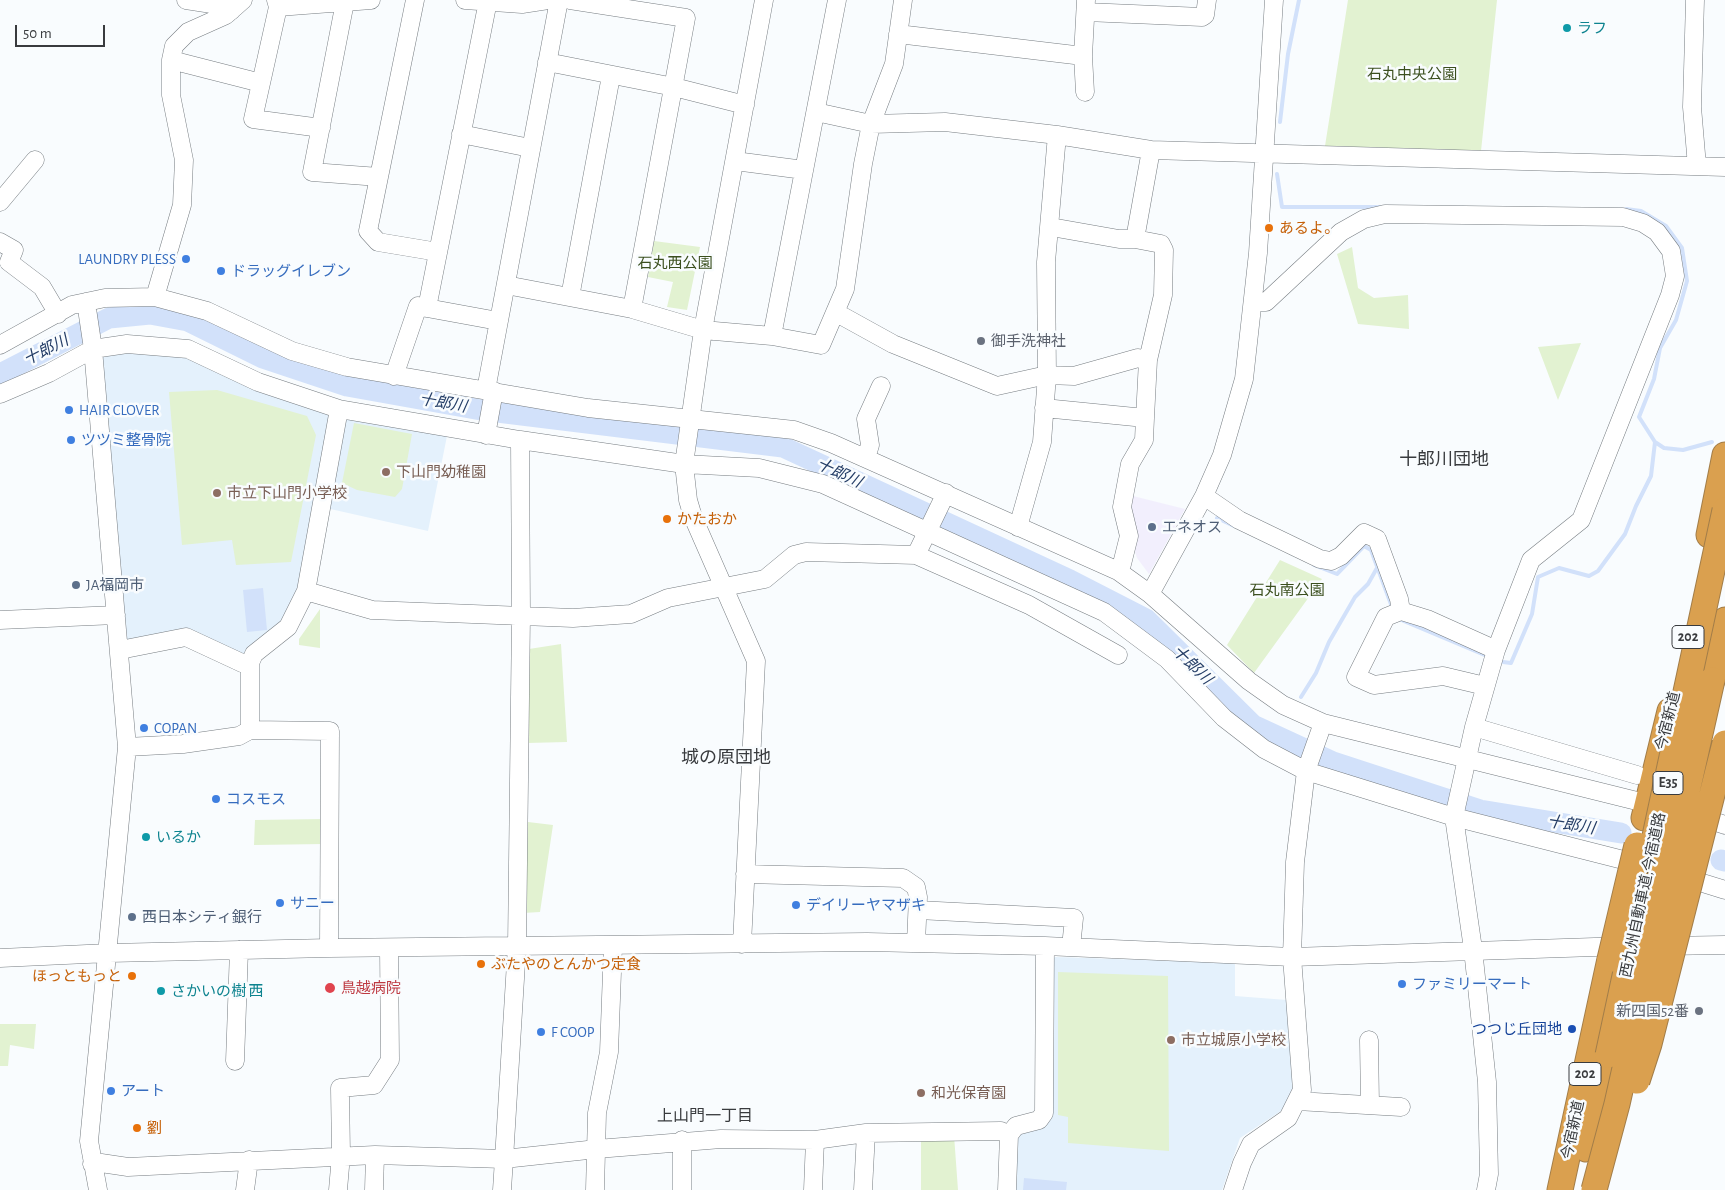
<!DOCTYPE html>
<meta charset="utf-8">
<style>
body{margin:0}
#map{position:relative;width:1725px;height:1190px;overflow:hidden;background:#f9fcfe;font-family:"Alegreya Sans",sans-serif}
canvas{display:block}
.scale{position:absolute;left:15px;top:25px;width:90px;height:22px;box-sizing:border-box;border:2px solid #393b3e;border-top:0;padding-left:6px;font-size:15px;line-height:18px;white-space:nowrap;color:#393b3e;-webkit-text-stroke:4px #f9fcfe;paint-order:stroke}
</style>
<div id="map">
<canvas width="1725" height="1190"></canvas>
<div class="scale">50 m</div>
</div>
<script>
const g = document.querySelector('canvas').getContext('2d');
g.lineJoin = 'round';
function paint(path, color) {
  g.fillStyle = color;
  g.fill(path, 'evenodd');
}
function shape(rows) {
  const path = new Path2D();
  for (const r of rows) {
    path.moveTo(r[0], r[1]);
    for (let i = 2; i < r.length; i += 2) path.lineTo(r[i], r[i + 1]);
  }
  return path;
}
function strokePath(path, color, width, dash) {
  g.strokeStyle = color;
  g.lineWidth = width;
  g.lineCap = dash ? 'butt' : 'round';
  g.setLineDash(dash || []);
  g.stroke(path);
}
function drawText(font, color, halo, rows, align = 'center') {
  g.font = font + ' "Alegreya Sans","Noto Sans JP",sans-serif';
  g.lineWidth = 5;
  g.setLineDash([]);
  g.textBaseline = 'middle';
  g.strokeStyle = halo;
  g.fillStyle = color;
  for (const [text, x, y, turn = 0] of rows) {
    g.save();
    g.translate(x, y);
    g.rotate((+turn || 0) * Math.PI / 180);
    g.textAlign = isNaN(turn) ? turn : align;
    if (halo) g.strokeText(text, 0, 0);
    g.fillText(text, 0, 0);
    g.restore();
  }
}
paint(shape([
 [1129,495,1185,509,1149,574,1137,558,1133,545]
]), '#f2effd');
paint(shape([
 [168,350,335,412,307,575,288,616,243,656,187,631,126,640,102,353],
 [344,415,447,436,428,531,326,508],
 [1055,957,1235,963,1235,996,1287,1000,1294,1081,1292,1097,1284,1109,1240,1138,1222,1190,1013,1190,1018,1133,1041,1126,1051,962]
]), '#e4f1fc');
paint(shape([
 [1348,0,1497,0,1481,151,1325,146],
 [654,241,700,247,687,310,667,307,673,282,648,277],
 [1352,247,1358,288,1374,298,1408,295,1409,329,1358,324,1337,254],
 [1581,343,1558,400,1538,347],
 [217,390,307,416,316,435,291,562,236,565,232,540,182,545,169,392],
 [354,423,412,434,402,489,395,497,357,490,342,483],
 [1280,560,1322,579,1254,673,1227,645],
 [320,609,320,648,299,645,299,639],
 [561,644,567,742,527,743,529,649],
 [324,819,324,844,254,845,255,820],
 [528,822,553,825,540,912,523,913],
 [1058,972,1168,976,1169,1151,1068,1143,1068,1117,1058,1115],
 [0,1024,36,1024,34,1049,10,1045,8,1066,0,1066],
 [954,1135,958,1190,921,1190,921,1138]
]), '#e2f2d1');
paint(shape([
 [263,588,267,630,247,632,243,590],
 [1024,1178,1067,1182,1066,1190,1023,1190]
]), '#d2e1fa');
strokePath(shape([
 [1280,122,1288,54,1299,0],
 [1277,174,1282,207,1379,207],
 [1626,209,1641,211,1666,226,1682,248,1687,281,1676,320,1660,348,1654,379,1639,417,1655,442,1664,448,1683,450,1712,442],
 [1217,518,1234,526],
 [1314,565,1337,574,1364,546,1371,550,1392,607],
 [1399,619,1487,656],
 [1503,662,1511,663,1532,614,1538,577,1559,568,1589,576,1598,571,1625,534,1636,506,1651,476,1655,442],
 [1301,697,1316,673,1329,642,1355,597,1368,584,1377,568]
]), '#d2e1fa', 4);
strokePath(shape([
 [0,374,109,318,150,314,188,321,263,358,347,386,481,410,783,447,1070,580,1146,619,1253,725,1333,762,1480,810,1621,833],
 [1721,860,1725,861]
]), '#d2e1fa', 21);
const minor = shape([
 [186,0,225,6,231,11],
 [276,0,278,7,253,119,321,128],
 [415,0,368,231,378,242,438,252],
 [465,0,522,4,548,0],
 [570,0,686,18,632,309],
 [1695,0,1692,107,1697,166],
 [345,2,312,172,379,177],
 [278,7,371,0],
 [1086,12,1202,17,1205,15,1207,0],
 [898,34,1083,56],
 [171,60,261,83],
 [547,62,674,87,745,105],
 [1085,92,1083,56,1086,0],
 [816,112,871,124,945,122,1057,135,1151,150,1725,167],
 [461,134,530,148],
 [735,161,804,170],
 [0,202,35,160],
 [1051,227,1119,239,1135,239,1161,244,1164,250,1163,295,1148,360,1145,418],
 [1135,239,1151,150],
 [0,242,14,250,9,262,42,287,58,314],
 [506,285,632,309,703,330,772,336,821,345,845,289,863,164,871,124,894,64,903,0],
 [155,297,182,205,184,160,171,95,171,60,174,46,188,32,226,15,243,0],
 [570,297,611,76],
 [86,302,93,349,127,747,89,1141,98,1190],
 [1253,302,1266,302,1341,232,1364,219,1385,214,1623,217,1643,223,1657,232,1671,251,1675,276,1670,295,1581,520,1531,560,1496,650,1474,727,1454,817,1473,949,1487,1082,1489,1174,1486,1190],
 [427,308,498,321],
 [835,312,893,344,997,386,1047,375,1074,376,1138,358,1148,360],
 [772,336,837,0],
 [0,345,72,305,105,298,155,297,207,311,292,351,347,367,588,408,794,430,831,443,1118,571,1150,594,1249,681,1283,705,1323,723,1657,806],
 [394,376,418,306,427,308,488,1],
 [486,390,559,0],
 [0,394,49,373,93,349,127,344,188,349,258,382,339,409,520,440,521,615,517,946,504,1159,375,1155,374,1190],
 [1044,408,1145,418,1144,440,1130,464,1122,507,1129,536,1122,564,1118,571],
 [486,435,494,391],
 [520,440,684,464,759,468,823,484,1104,612,1167,659,1224,718,1264,749,1306,771,1454,817,1643,865],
 [866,458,870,445,866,419,881,386],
 [1204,496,1239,520,1320,559,1331,561,1341,556,1364,533,1377,539,1399,599,1401,611,1427,619,1496,650],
 [1018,527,1042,442,1047,375,1046,262,1057,135],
 [916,555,946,493],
 [306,591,339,409],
 [1150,594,1204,496,1222,455,1244,379,1258,253,1274,0],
 [1401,611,1386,617,1356,677,1374,685,1443,676,1485,686],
 [0,620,116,615],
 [120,650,186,637,242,663,250,663],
 [1474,727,1637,775],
 [250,730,330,731,329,948],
 [127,747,183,744,239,736,250,730,250,663,254,654,288,627,306,591,372,610,573,618,631,614,668,598,765,579,794,555,806,552,916,555,1029,605,1118,655],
 [1695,815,1725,825],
 [745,874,903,878,916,887,918,897,916,943],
 [1680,876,1725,890],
 [918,910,1074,918,1071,947],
 [742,944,756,661,693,517,688,500,684,464,703,330,764,0],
 [1663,946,1725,945],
 [0,958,109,953,329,948,867,942,1045,946,1292,957,1625,946],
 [1369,1040,1370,1105],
 [235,1061,239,950],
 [1297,1101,1401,1107],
 [92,1164,101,1163,128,1167,375,1155],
 [245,1190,249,1160],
 [338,1190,341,1155,340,1088,374,1085,390,1060,389,948],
 [502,1190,504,1159,597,1149,721,1139,815,1140,866,1133,1001,1131,1009,1135],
 [595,1190,597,1113,609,1052,613,945],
 [682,1190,682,1140],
 [813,1190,815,1140],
 [863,1190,866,1133],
 [1007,1190,1009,1135,1016,1126,1039,1120,1044,1113,1045,946],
 [1233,1190,1242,1163,1251,1144,1288,1118,1302,1090,1292,957,1295,862,1306,771,1323,723]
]);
const highway = shape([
 [1709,535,1725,455],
 [1712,680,1725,620],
 [1644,818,1670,711],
 [1586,1149,1608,1055],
 [1560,1190,1610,959]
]);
strokePath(minor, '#777d82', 19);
strokePath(highway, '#a27d49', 27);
strokePath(minor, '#fff', 18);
strokePath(highway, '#daa04f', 25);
const highwayBridge = shape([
 [1610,959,1637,845],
 [1608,1055,1725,510],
 [1637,1081,1649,1044,1725,743],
 [1594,1190,1617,1104,1712,680]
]);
strokePath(highwayBridge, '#a27d49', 27, []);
strokePath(highwayBridge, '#daa04f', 25);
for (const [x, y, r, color] of [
 [1567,28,5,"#0f9aa8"],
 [1269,228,5,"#e8710a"],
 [186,259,5,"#3f7fe0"],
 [221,271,5,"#3f7fe0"],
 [981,341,5,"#6b7280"],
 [69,410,5,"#3f7fe0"],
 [71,440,5,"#3f7fe0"],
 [386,472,5,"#8d6e63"],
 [217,493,5,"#8d6e63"],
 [667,519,5,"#e8710a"],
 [1152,527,5,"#5c6f8a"],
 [76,585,5,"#5c6f8a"],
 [144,728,5,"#3f7fe0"],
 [216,799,5,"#3f7fe0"],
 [146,837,5,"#0f9aa8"],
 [280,903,5,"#3f7fe0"],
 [796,905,5,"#3f7fe0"],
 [132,917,5,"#5c6f8a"],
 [481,964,5,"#e8710a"],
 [132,976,5,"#e8710a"],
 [1402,984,5,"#3f7fe0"],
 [330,988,6,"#e0444e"],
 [161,991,5,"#0f9aa8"],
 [1699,1011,5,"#6b7280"],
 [1572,1029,5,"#1a4fb4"],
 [541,1032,5,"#3f7fe0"],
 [1171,1040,5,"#8d6e63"],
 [111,1091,5,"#3f7fe0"],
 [921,1093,5,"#8d6e63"],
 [137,1128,5,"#e8710a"]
]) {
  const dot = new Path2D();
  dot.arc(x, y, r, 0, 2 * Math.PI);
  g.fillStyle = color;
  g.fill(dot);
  strokePath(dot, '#f9fcfe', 2);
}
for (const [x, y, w] of [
 [1688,637,32],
 [1668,783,30],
 [1585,1074,32]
]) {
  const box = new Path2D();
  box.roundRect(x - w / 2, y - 11.5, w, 23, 4);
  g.fillStyle = '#f9fcfe';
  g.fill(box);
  strokePath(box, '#393b3e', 1);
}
drawText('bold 14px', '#393b3e', null, [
 ["202",1688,637],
 ["E35",1668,783],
 ["202",1585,1074]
]);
drawText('15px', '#0d838f', '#f9fcfe', [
 ["ラフ",1577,28],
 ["いるか",156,837],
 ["さかいの樹 西",171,991]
], 'left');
drawText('15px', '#3b4f1e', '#f9fcfe', [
 ["石丸中央公園",1412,74],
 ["石丸西公園",675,263],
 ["石丸南公園",1287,590]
]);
drawText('15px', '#c56008', '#f9fcfe', [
 ["あるよ。",1279,228],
 ["かたおか",677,519],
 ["ぶたやのとんかつ定食",491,964],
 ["ほっともっと",122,976,"right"],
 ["劉",147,1128]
], 'left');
drawText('15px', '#366cbe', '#f9fcfe', [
 ["LAUNDRY PLESS",176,259,"right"],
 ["ドラッグイレブン",231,271],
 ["HAIR CLOVER",79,410],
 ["ツツミ整骨院",81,440],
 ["COPAN",154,728],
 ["コスモス",226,799],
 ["サニー",290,903],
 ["デイリーヤマザキ",806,905],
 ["ファミリーマート",1412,984],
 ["F COOP",551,1032],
 ["アート",121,1091]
], 'left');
drawText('15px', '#5b616d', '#f9fcfe', [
 ["御手洗神社",991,341],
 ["新四国52番",1689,1011,"right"]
], 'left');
drawText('15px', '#785e54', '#f9fcfe', [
 ["下山門幼稚園",396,472],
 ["市立下山門小学校",227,493],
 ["市立城原小学校",1181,1040],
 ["和光保育園",931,1093]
], 'left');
drawText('15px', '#4e5e75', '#f9fcfe', [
 ["エネオス",1162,527],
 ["JA福岡市",86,585],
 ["西日本シティ銀行",142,917]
], 'left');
drawText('15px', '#393b3e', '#f9fcfe', [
 ["今宿新道",1668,721,-76],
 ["西九州自動車道;今宿道路",1643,895,-78],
 ["今宿新道",1573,1130,-78]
]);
drawText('15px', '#be3a42', '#f9fcfe', [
 ["鳥越病院",341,988]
], 'left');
drawText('15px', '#164399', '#f9fcfe', [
 ["つつじ丘団地",1562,1029]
], 'right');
drawText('italic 16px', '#253e67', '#f9fcfe', [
 ["十郎川",46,350,-27],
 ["十郎川",443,403,10],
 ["十郎川",839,473,25],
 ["十郎川",1192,665,44],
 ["十郎川",1571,825,9]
]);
drawText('16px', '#393b3e', '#f9fcfe', [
 ["上山門一丁目",705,1116]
]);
drawText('18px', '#393b3e', '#f9fcfe', [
 ["十郎川団地",1444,460],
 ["城の原団地",726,758]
]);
</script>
